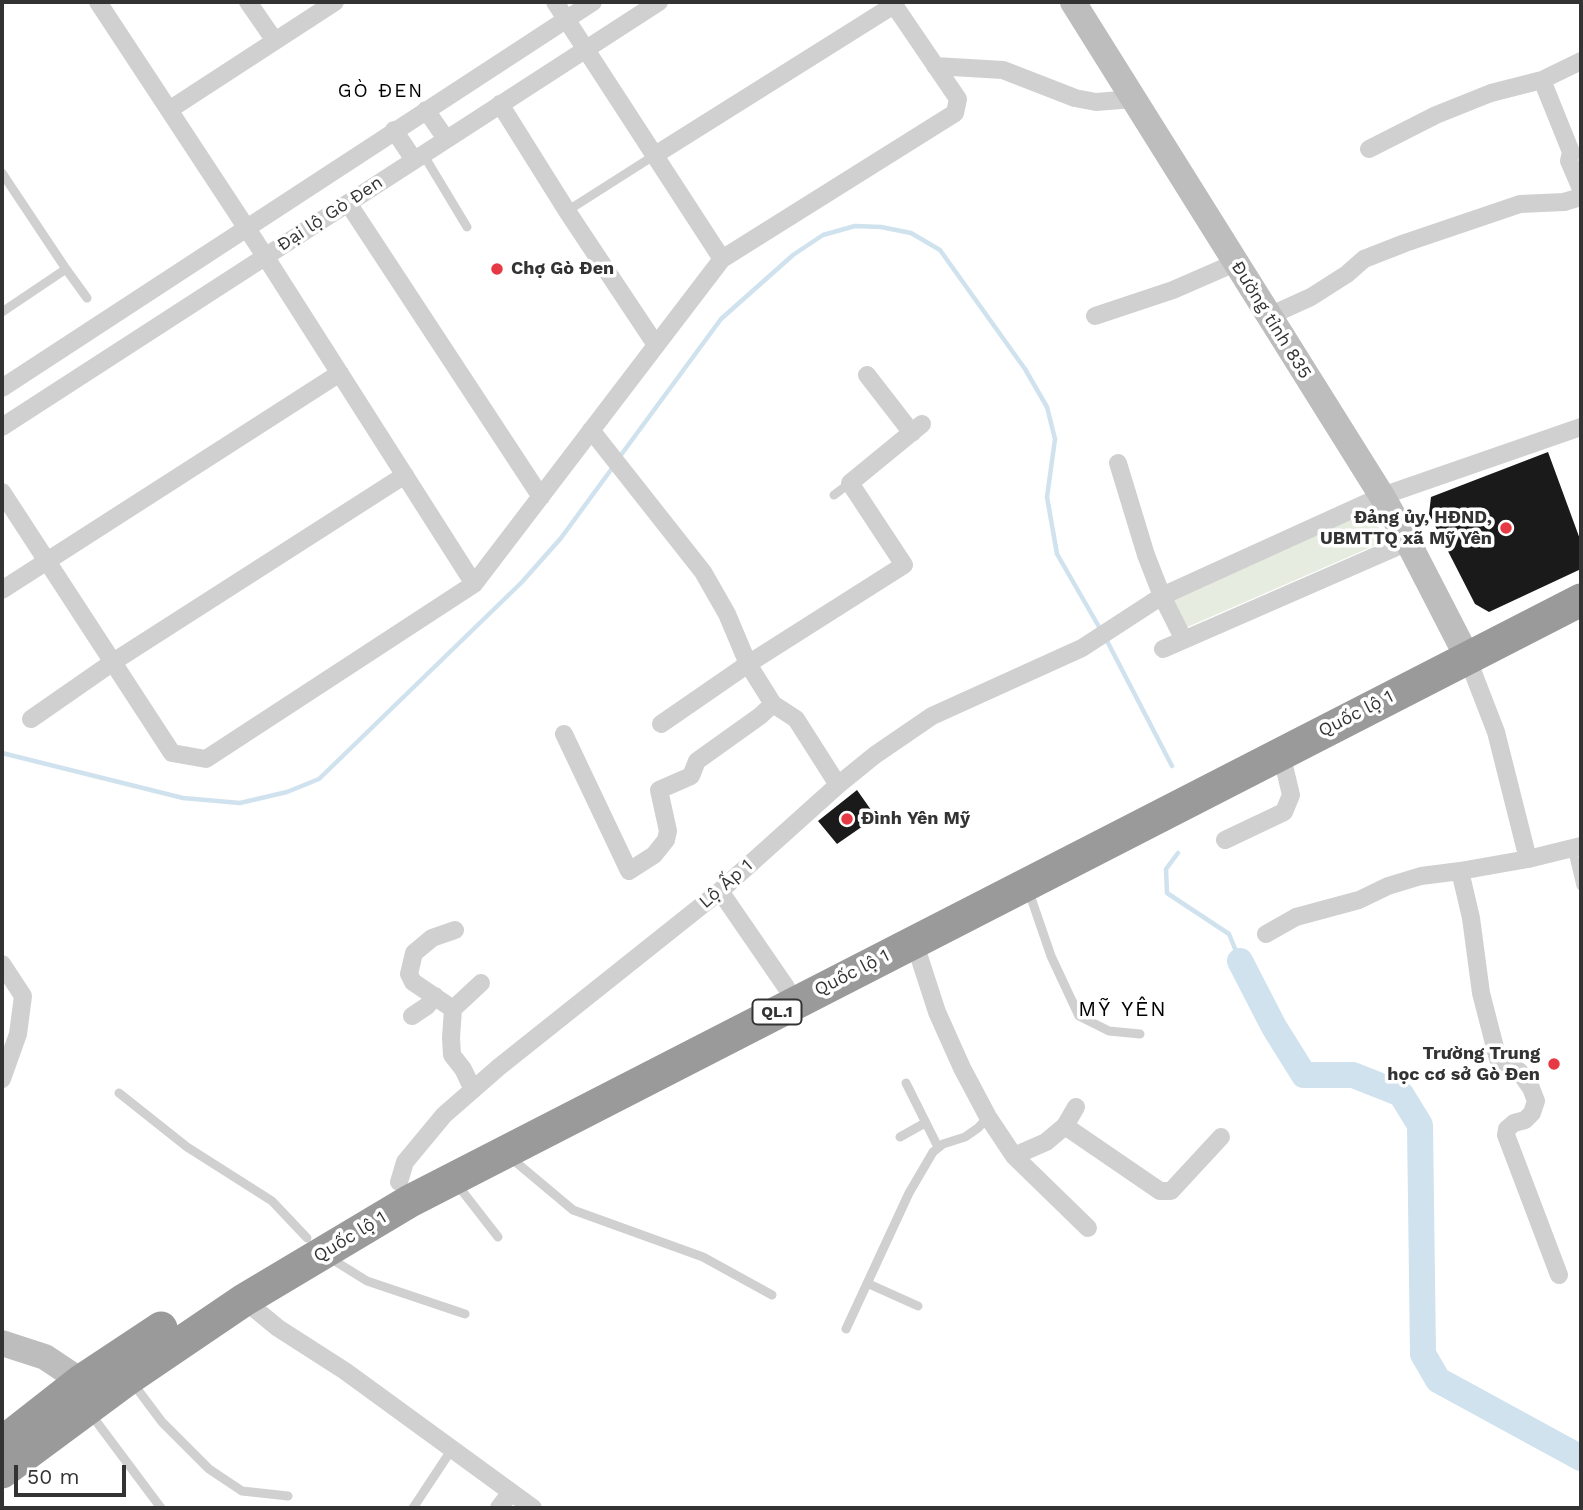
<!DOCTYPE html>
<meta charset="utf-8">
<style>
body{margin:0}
#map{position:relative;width:1583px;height:1510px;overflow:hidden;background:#fff;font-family:"Work Sans",sans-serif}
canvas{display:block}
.frame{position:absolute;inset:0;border:4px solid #333;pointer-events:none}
.scale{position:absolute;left:14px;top:1465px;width:112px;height:32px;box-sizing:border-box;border:4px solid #333;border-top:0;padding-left:9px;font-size:21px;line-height:24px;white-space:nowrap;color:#333;-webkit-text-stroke:5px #fff;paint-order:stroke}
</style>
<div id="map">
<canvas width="1583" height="1510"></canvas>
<div class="frame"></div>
<div class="scale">50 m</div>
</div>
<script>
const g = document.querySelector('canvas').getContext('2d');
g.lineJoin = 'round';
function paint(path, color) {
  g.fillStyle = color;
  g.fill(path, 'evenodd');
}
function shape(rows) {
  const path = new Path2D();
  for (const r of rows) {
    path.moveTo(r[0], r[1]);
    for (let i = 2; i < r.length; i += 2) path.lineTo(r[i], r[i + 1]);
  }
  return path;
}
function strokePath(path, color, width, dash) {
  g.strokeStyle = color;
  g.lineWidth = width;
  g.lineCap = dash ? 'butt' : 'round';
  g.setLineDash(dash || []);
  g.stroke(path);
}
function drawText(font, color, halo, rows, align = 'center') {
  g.font = font + ' "Work Sans",sans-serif';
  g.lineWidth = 7;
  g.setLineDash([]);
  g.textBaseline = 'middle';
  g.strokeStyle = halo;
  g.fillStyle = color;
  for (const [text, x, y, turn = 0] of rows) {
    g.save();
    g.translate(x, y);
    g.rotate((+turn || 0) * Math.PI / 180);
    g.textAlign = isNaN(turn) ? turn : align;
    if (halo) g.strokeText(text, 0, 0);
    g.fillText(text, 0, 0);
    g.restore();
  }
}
paint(shape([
 [1370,509,1385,541,1183,629,1169,596]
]), '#e6ecdf');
strokePath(shape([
 [618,459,721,319,793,255,823,235,855,226,881,227,911,233,940,250,1025,369,1047,407,1055,439,1047,497,1057,554,1102,632],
 [1106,639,1172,766],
 [2,753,183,798,240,803,287,792,319,779,522,582,561,538,613,467],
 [1178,853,1166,869,1167,893,1229,934,1240,961]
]), '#cfe2ee', 4.5);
strokePath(shape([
 [1240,961,1274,1027,1304,1075,1353,1075,1401,1094,1420,1125,1423,1354,1438,1380,1581,1458]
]), '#cfe2ee', 26);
paint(shape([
 [1548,452,1581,542,1581,569,1489,612,1475,604,1429,514,1431,497],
 [857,790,876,817,837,844,818,821]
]), '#1a1a1a');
strokePath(shape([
 [423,154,467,227],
 [2,173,66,269,2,312],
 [567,211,655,155],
 [66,269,87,298],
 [834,495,850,483],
 [1572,848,1581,886],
 [1029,892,1051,956,1079,1016,1109,1031,1140,1034],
 [906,1083,938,1147],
 [119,1093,187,1147,272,1201,307,1238],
 [900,1137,925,1123],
 [511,1158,573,1210,703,1257,772,1295],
 [456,1183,498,1237],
 [330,1258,367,1281,465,1314],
 [869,1284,918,1306],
 [846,1329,909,1193,933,1152,943,1144,965,1137,978,1128,988,1117],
 [132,1382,162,1422,209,1469,242,1491,288,1496],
 [90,1413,161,1508],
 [413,1508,452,1449]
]), '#d0d0d0', 9);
strokePath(shape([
 [98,2,265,256,474,584],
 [248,2,275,41],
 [555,2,722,259],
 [935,66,1003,70,1075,98,1096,102,1133,99],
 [1542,80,1571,152,1569,161,1581,189],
 [500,104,567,211,656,345],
 [169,110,335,2],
 [426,110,446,139],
 [394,130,414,160],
 [1369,149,1436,115,1491,93,1542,80,1581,61],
 [655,155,894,5],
 [348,203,541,497],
 [1095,316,1173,290,1235,263],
 [1269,316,1311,297,1347,274,1364,259,1405,243,1520,204,1564,202,1581,197],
 [867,375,912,433],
 [2,388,593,2],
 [2,427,659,2],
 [591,430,703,572,727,614,748,664,773,704,796,719,838,785],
 [1118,463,1146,555,1162,596,1184,640],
 [2,492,172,753,206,759,474,584,722,259,955,113,958,99,892,2],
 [2,590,340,373],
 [1163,649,1408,542],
 [1467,657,1496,732,1528,859,1460,871,1471,918,1481,993,1498,1059,1519,1071,1531,1088,1536,1101,1532,1113,1525,1120,1514,1123,1507,1129,1506,1135,1559,1275],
 [31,719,113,662,405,475],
 [661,724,748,664,904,565,850,483,922,424],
 [564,734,629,871,654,855,666,840,668,831,659,790,691,776,697,761,760,716,773,704],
 [1225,840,1284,812,1291,795,1281,753],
 [1528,859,1581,846],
 [720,891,786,987],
 [1266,934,1296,917,1359,900,1388,886,1421,876,1460,871],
 [914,941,937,1012,962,1068,988,1117,1014,1156,1088,1228],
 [2,964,23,996,18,1034,2,1079],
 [453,1009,413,982,409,974,414,953,432,938,455,930],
 [412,1016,427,1006,435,996],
 [473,1090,463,1069,452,1055,451,1038,453,1009,481,983],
 [1065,1126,1160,1191,1171,1191,1221,1137],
 [1014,1156,1046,1142,1065,1126,1076,1107],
 [399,1182,405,1162,444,1115,499,1067,720,891,838,785,875,755,932,716,1082,648,1162,596,1382,496,1581,427],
 [244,1300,278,1328,345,1371,533,1508],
 [499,1508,511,1492]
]), '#d0d0d0', 18);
strokePath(shape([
 [1073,2,1382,496,1408,542,1460,643],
 [2,1343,45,1357,81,1381]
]), '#bdbdbd', 26);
strokePath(shape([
 [2,1443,81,1381,161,1328],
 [2,1472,129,1378,244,1300,410,1201,1581,600]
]), '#9a9a9a', 33);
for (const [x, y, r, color] of [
 [497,269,7,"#e63946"],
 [1506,528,7,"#e63946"],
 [847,819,7,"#e63946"],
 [1554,1064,7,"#e63946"]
]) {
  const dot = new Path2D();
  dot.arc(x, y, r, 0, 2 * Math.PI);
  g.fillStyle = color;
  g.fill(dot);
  strokePath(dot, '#fff', 2.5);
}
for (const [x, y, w] of [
 [777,1012,49]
]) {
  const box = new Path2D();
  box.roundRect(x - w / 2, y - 12.5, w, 25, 5);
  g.fillStyle = '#fff';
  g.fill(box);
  strokePath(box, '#333', 2);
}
drawText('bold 16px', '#333', null, [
 ["QL.1",777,1012]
]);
drawText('18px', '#333', '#fff', [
 ["Đại lộ Gò Đen",330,214,-33],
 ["Đường tỉnh 835",1271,320,58],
 ["Quốc lộ 1",1356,714,-27],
 ["Lộ Ấp 1",726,884,-41],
 ["Quốc lộ 1",852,973,-27],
 ["Quốc lộ 1",350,1237,-31]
]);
drawText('bold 18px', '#333', '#fff', [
 ["Chợ Gò Đen",511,269],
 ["Đảng ủy, HĐND,",1492,518,"right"],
 ["UBMTTQ xã Mỹ Yên",1492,539,"right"],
 ["Đình Yên Mỹ",861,819],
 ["Trường Trung",1540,1054,"right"],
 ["học cơ sở Gò Đen",1540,1075,"right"]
], 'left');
g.letterSpacing = '2px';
drawText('19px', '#000', '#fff', [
 ["GÒ ĐEN",381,91]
]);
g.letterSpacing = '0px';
g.letterSpacing = '2px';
drawText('21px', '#000', '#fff', [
 ["MỸ YÊN",1123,1010]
]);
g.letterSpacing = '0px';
</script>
